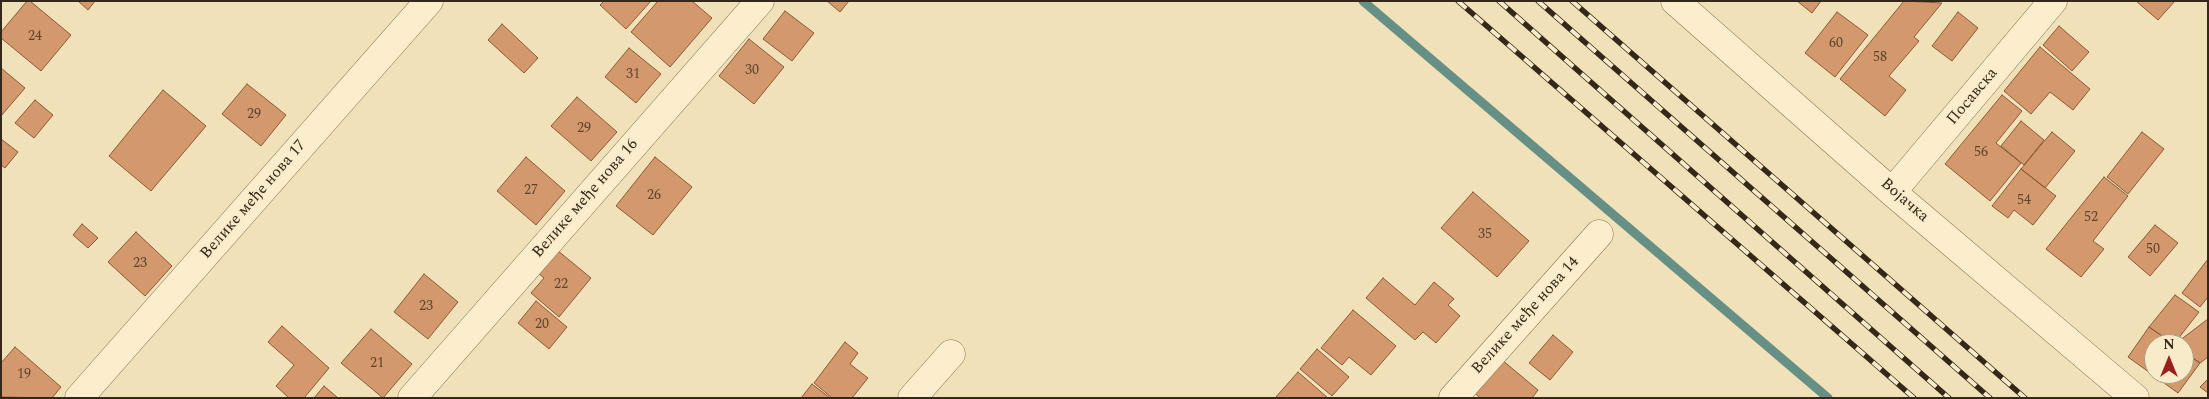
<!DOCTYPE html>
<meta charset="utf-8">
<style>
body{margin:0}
#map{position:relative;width:2209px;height:399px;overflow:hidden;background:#f1e1b9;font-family:Spectral,serif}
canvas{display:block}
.frame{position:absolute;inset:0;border:2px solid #362819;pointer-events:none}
.north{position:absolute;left:2144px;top:334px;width:50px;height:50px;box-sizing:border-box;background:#f8ebc9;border:1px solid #aa9d83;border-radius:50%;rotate:0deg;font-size:14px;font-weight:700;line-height:20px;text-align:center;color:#362819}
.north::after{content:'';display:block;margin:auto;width:18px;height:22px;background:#9c1f1e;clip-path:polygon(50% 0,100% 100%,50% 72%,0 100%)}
</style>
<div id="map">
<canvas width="2209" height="399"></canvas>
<div class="frame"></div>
<div class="north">N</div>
</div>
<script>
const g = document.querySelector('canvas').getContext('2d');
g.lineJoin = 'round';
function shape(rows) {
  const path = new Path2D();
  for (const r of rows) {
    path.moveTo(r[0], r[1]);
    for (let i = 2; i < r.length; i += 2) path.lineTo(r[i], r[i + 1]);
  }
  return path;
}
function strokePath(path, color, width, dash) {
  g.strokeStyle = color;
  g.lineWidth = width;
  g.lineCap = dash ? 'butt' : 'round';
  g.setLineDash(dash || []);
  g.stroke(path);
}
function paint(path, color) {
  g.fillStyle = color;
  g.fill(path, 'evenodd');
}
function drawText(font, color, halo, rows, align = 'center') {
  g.font = font + ' Spectral,serif';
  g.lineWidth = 4;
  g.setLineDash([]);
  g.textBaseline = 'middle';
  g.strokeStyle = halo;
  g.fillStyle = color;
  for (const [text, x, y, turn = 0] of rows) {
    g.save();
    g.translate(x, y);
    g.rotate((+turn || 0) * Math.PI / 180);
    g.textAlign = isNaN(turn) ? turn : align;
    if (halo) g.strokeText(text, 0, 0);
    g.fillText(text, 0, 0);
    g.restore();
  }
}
strokePath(shape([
 [1363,1,1828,398]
]), '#668f85', 9);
const building = shape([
 [27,1,30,1,71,35,41,71,1,38,1,32,27,1],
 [78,1,95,1,88,10,78,1],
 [604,1,651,1,626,29,600,5,604,1],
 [658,1,692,1,712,18,670,67,631,32,658,1],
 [827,1,849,1,840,12,827,1],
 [1797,1,1821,1,1812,13,1797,1],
 [1904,1,1942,3,1914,37,1919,41,1889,76,1906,90,1885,116,1840,79,1904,1],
 [2136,1,2175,1,2158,20,2136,1],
 [785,11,814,33,792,61,763,39,785,11],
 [1837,12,1868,35,1835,77,1805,53,1837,12],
 [1958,12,1978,28,1952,61,1932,46,1958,12],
 [502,24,538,58,524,73,488,40,502,24],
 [2059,26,2089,52,2072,71,2043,45,2059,26],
 [749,39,784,67,754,104,719,76,749,39],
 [2040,47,2090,89,2073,110,2050,92,2031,114,2004,91,2040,47],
 [629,48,661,74,636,103,605,77,629,48],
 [1,68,25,88,1,116,1,68],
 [247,84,286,115,261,146,222,114,247,84],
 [163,90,206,126,151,191,109,156,163,90],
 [2002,95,2022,111,1996,143,2021,163,1990,201,1945,164,2002,95],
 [577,97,617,132,591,161,551,126,577,97],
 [35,100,53,115,34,138,15,123,35,100],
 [2021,121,2044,140,2024,165,2001,146,2021,121],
 [2052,132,2075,151,2045,188,2021,169,2052,132],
 [2142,132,2164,149,2128,194,2107,177,2142,132],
 [1,139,18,152,5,168,1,165,1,139],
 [526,157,565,191,536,225,497,191,526,157],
 [655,157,692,187,653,235,616,206,655,157],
 [2021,169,2056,196,2033,225,2014,210,2008,218,1992,206,2021,169],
 [2104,177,2128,196,2093,241,2104,249,2081,277,2046,249,2104,177],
 [1473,192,1529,241,1497,277,1441,228,1473,192],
 [82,224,98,238,88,248,73,235,82,224],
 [2155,225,2178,243,2150,276,2128,257,2155,225],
 [136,232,172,266,145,296,108,262,136,232],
 [557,250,591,278,559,317,531,293,544,278,538,273,557,250],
 [2208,259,2208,297,2200,307,2182,293,2208,259],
 [424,274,458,302,428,339,394,312,424,274],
 [1383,278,1415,305,1434,282,1454,299,1448,305,1460,316,1436,343,1423,332,1415,340,1366,298,1383,278],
 [2175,295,2199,312,2174,344,2149,327,2175,295],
 [536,301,567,327,549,349,518,323,536,301],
 [1353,310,1396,346,1371,375,1349,357,1342,365,1321,348,1353,310],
 [2208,319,2208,357,2200,363,2184,352,2184,344,2175,344,2208,319],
 [282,326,329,368,304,398,289,398,276,386,294,365,268,342,282,326],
 [2149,327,2174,344,2154,344,2153,375,2128,357,2149,327],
 [371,329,412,364,383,398,341,363,371,329],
 [1553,335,1573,352,1550,380,1529,363,1553,335],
 [845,342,858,353,850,364,868,378,852,398,832,398,814,383,845,342],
 [15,347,61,387,52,398,1,397,1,363,15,347],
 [1317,349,1349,377,1332,396,1300,369,1317,349],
 [2184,352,2200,363,2178,393,2153,375,2184,374,2184,352],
 [1502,360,1538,390,1532,398,1480,398,1475,393,1502,360],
 [1298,372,1328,398,1275,398,1298,372],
 [2208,379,2208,393,2200,387,2208,379],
 [812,384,830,398,801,398,812,384],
 [324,386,338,398,314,398,324,386]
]);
paint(building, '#d3986c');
strokePath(building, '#8a5937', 1);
const street = shape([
 [1675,1,1892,192,2135,398],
 [1892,192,2053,1],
 [79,398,429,1],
 [412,398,760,1],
 [912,398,951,354],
 [1453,398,1599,234]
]);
strokePath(street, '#897053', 29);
strokePath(street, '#fceecd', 28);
const rail = shape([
 [1458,1,1914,398],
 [1499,1,1949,398],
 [1538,1,1990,398],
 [1572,1,2025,398]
]);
strokePath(rail, '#362819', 5.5);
strokePath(rail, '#f8ebc9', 4, [11]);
drawText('14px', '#5d442e', null, [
 ["24",35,37],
 ["60",1836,44],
 ["58",1880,58],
 ["30",752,71],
 ["31",633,75],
 ["29",254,115],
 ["29",584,129],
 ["56",1981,153],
 ["27",531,191],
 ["26",654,196],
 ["54",2024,201],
 ["52",2091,218],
 ["35",1485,235],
 ["50",2153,250],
 ["23",140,264],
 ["22",561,285],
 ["23",426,307],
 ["20",542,325],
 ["21",377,364],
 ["19",24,375]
]);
drawText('16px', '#362819', '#f8ebc9', [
 ["Посавска",1973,97,-50],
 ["Велике међе нова 16",586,199,-49],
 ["Велике међе нова 17",254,200,-49],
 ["Војачка",1904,201,41],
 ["Велике међе нова 14",1526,316,-48]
]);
</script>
